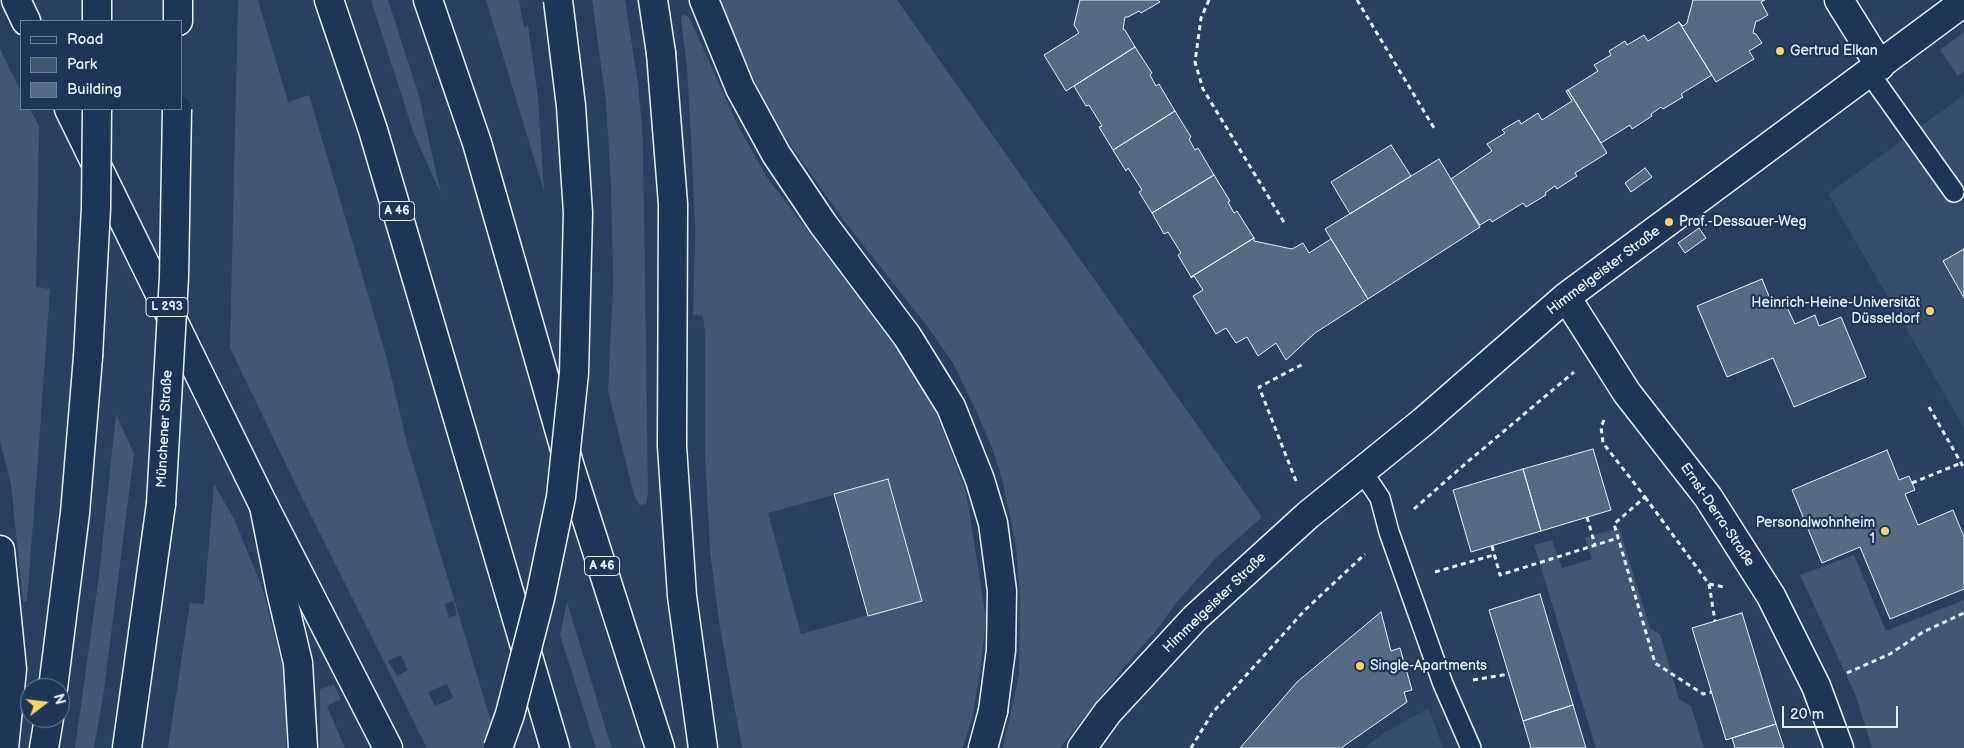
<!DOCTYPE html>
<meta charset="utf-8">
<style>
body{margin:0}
#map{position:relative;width:1964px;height:748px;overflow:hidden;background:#294061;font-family:"Balsamiq Sans",sans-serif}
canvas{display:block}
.legend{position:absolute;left:20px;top:20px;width:162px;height:90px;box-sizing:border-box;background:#1d3557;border:1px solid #6e8097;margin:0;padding:6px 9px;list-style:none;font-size:15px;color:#e8f1f8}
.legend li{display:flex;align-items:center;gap:10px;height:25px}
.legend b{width:25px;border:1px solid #6e8097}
.north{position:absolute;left:20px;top:678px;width:50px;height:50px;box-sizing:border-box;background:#1d3557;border:1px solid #6e8097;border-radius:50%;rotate:75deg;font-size:14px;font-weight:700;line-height:20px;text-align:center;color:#e8f1f8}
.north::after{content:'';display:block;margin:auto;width:18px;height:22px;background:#ffd166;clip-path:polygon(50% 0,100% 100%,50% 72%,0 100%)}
.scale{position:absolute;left:1782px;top:706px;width:116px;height:22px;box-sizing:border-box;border:2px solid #e8f1f8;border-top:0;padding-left:6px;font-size:15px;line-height:18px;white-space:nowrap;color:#e8f1f8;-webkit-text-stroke:4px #1d3557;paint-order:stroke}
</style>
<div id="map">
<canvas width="1964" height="748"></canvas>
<ul class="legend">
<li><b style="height:6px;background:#1d3557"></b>Road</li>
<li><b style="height:14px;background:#415774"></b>Park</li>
<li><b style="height:14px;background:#556a83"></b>Building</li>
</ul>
<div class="north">N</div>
<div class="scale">20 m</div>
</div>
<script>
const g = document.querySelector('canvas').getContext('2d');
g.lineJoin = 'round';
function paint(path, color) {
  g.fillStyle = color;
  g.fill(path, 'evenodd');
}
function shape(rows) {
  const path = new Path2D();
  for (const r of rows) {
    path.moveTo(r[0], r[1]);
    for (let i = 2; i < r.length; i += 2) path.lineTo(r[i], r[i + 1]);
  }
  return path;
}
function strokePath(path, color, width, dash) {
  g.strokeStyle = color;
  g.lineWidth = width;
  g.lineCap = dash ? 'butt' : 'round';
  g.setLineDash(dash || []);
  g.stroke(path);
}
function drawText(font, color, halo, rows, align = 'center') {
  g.font = font + ' "Balsamiq Sans",sans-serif';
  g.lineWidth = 4.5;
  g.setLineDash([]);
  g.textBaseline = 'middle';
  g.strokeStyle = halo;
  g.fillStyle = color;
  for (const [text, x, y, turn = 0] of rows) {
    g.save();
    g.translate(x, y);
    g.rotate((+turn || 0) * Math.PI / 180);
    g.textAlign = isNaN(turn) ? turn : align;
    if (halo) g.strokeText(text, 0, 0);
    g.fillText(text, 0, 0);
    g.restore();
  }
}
paint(shape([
 [1964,95,1964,428,1828,194],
 [1429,708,1443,748,1365,748,1385,732]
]), '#364d6b');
paint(shape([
 [238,0,258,0,288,102,309,95,387,359,408,447,499,748,427,748,293,479,230,348],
 [453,601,457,615,449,618,445,604],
 [401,655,408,670,397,676,388,661],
 [447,684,453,698,435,706,428,692],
 [371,0,388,0,419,96,441,194,414,134],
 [486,0,519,0,524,27,528,26,538,97,544,191],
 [592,0,625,0,638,84,643,139,648,493,646,504,639,505,634,495,608,391,613,285,611,183,606,102],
 [721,0,897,0,1262,517,1216,558,1176,603,1159,627,1125,666,1060,748,1003,748,1019,675,1020,597,1016,546,1003,483,993,450,977,413,953,363,927,326,845,222,786,139,757,86,733,33],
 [683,14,689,17,738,126,768,179,893,340,936,413,966,491,986,619,982,657,973,715,963,748,742,748,719,622,710,552,705,455,705,332,703,316,693,315,695,231,691,137,687,68,681,19],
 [888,480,922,600,801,634,768,513],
 [1964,32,1964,71,1958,76,1940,50],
 [0,49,21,92,21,109,30,109,39,126,36,287,50,289,38,458,27,601,25,602,23,600,11,485,0,441],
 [116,414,134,454,103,697,94,748,75,748,99,576],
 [214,484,235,521,262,587,282,665,286,706,286,748,168,748,190,603,204,604],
 [1619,528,1650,628,1660,634,1679,699,1691,706,1704,748,1596,748,1534,545,1552,540,1562,568,1592,559,1585,538],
 [1854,555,1886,631,1964,600,1964,748,1872,748,1856,696,1800,575],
 [567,602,607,733,612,748,596,748,560,635],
 [334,684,341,699,327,706,345,748,320,748,320,689]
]), '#415774');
const building = shape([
 [1080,0,1158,0,1160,2,1141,13,1139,11,1128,17,1125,17,1123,29,1125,30,1135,47,1066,91,1044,55,1079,33,1074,25,1080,0],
 [1693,0,1765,0,1761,2,1768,15,1758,21,1756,21,1753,33,1756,34,1762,43,1749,51,1754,59,1716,82,1679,22,1683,26,1687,23,1693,0],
 [1679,22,1712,75,1681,94,1683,97,1663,109,1661,107,1651,114,1652,116,1632,129,1630,125,1601,143,1568,90,1598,71,1594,65,1611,55,1609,51,1625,41,1627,45,1644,35,1648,41,1679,22],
 [1135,47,1152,73,1150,75,1156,86,1159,84,1175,111,1113,150,1099,127,1102,126,1089,105,1086,106,1074,86,1135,47],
 [1568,90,1607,153,1575,173,1577,176,1557,189,1555,186,1545,193,1546,195,1526,207,1523,203,1492,222,1490,219,1480,225,1451,179,1492,151,1487,144,1505,133,1502,130,1519,120,1521,124,1538,113,1542,120,1572,101,1566,91,1568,90],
 [1175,111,1191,137,1189,139,1195,150,1198,148,1214,175,1152,213,1139,192,1142,190,1128,168,1126,171,1113,150,1175,111],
 [1391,145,1411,176,1350,214,1331,182,1391,145],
 [1439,159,1480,227,1368,299,1325,229,1439,159],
 [1645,168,1652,177,1631,192,1625,183,1645,168],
 [1214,175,1230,201,1228,202,1234,213,1237,211,1254,238,1191,277,1178,255,1181,253,1168,232,1164,234,1152,213,1214,175],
 [1699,228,1706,238,1685,253,1678,243,1699,228],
 [1254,238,1254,241,1292,249,1303,243,1309,253,1331,239,1368,299,1315,333,1286,360,1276,343,1258,356,1247,337,1236,343,1226,328,1216,334,1193,296,1203,290,1194,276,1191,278,1191,277,1254,238],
 [1964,249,1964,298,1943,261,1964,249],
 [1762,279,1773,306,1784,301,1795,324,1815,315,1819,326,1841,317,1866,377,1794,407,1773,358,1727,377,1697,306,1762,279],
 [1593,449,1611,510,1541,531,1523,469,1593,449],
 [1887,450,1899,480,1909,476,1915,490,1905,494,1918,525,1953,510,1964,537,1964,589,1890,619,1860,547,1822,563,1792,490,1887,450],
 [1523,469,1541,531,1471,552,1453,490,1523,469],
 [888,479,922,601,868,616,834,494,888,479],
 [1540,594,1573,705,1523,721,1489,610,1540,594],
 [1381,612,1391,651,1400,648,1412,690,1404,692,1407,702,1341,748,1240,748,1297,682,1381,612],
 [1742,613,1776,724,1726,740,1692,628,1742,613],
 [1573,705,1586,748,1531,748,1523,721,1573,705],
 [1776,724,1784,748,1735,748,1732,738,1776,724]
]);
paint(building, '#556a83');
strokePath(building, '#e8f1f8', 1);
const service = shape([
 [1870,74,1954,192],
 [1362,471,1380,498,1389,532,1443,684,1471,748]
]);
const minor = shape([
 [1839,0,1880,66],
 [1566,297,1627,393,1708,497,1771,596,1816,686,1839,748],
 [1082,748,1108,712,1195,618,1308,515,1424,421,1566,297,1964,2]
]);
const tertiary = shape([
 [983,748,993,711]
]);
const trunk = shape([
 [16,0,26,21],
 [97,0,97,21],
 [178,0,178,21],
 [653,0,661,53],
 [704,0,740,88,776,154,823,224,907,336,951,407,980,480,993,523,1002,591,1001,650,993,711],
 [69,109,264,506,281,591,298,663,303,748],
 [53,688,75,513,88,357],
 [44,748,49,718],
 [127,748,161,504]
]);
const motorway = shape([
 [329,0,373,130,555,748],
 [428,0,477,143,570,467,660,748],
 [661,53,673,204,672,446,682,596,703,748],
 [264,506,388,748],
 [0,550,12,669,4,748]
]);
strokePath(service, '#e8f1f8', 22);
strokePath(minor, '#e8f1f8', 31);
strokePath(tertiary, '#e8f1f8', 31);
strokePath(trunk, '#e8f1f8', 31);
strokePath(motorway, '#e8f1f8', 31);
strokePath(shape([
 [1209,0,1201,18,1195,62,1203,89,1285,224],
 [1357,0,1434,128],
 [1929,407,1964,468],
 [1604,420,1601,427,1603,443,1645,497,1614,524,1655,663,1703,694,1712,692],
 [1296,481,1259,387,1305,363],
 [1912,483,1961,463],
 [1645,497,1709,584,1715,621],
 [1414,509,1465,464,1574,372],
 [1587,517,1595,545],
 [1492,546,1500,575,1618,538],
 [1435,572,1494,555],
 [1709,584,1724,587],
 [1847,673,1890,654,1923,632,1964,613],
 [1473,680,1509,674],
 [1191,748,1213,712,1305,610,1365,554]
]), '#e8f1f8', 3, [5, 4]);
strokePath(service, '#1d3557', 19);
strokePath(minor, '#1d3557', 28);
strokePath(tertiary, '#1d3557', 28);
strokePath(trunk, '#1d3557', 28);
strokePath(motorway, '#1d3557', 28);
const trunkBridge = shape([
 [88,357,96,208,97,109],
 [161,504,174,277,177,109]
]);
const motorwayBridge = shape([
 [498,748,510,714,540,598,561,497,574,373,578,213,571,106,558,0]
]);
strokePath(trunkBridge, '#e8f1f8', 31, []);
strokePath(motorwayBridge, '#e8f1f8', 31, []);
strokePath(trunkBridge, '#1d3557', 28);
strokePath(motorwayBridge, '#1d3557', 28);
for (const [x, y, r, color] of [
 [1780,51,5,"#ffd166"],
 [1669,222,5,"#ffd166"],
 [1930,311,5,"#ffd166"],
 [1885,531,5,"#ffd166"],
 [1360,666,5,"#ffd166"]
]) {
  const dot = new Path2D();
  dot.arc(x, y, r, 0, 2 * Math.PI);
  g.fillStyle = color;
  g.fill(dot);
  strokePath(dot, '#1d3557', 2);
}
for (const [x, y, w] of [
 [397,211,35],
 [167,307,42],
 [602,566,35]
]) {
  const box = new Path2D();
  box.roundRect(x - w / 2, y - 9.5, w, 19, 4);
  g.fillStyle = '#1d3557';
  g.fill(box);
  strokePath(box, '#e8f1f8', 1);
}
drawText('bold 12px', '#e8f1f8', null, [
 ["A 46",397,211],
 ["L 293",167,307],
 ["A 46",602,566]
]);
drawText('14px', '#e8f1f8', '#1d3557', [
 ["Gertrud Elkan",1790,51],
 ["Prof.-Dessauer-Weg",1679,222],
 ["Heinrich-Heine-Universität",1920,303,"right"],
 ["Düsseldorf",1920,319,"right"],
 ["Personalwohnheim",1875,523,"right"],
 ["1",1875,539,"right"],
 ["Single-Apartments",1370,666]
], 'left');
drawText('14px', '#e8f1f8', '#1d3557', [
 ["Himmelgeister Straße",1604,271,-37],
 ["Münchener Straße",165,429,-87],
 ["Ernst-Derra-Straße",1717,515,56],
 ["Himmelgeister Straße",1215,603,-44]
]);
</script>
